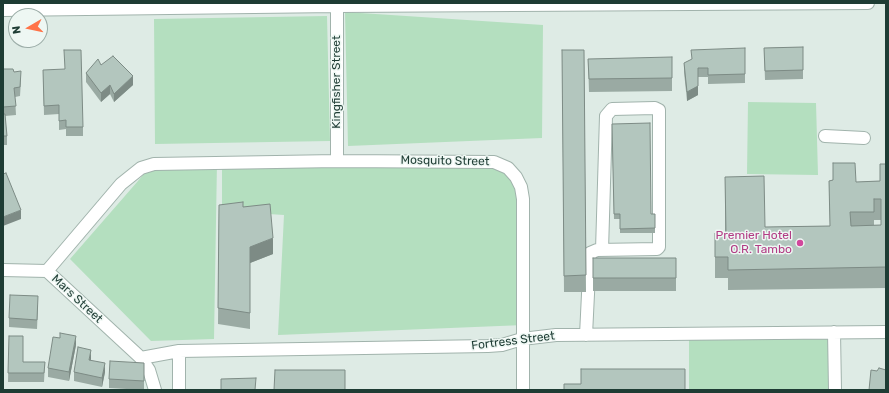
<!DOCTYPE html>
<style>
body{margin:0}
#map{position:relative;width:889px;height:393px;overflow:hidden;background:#deebe5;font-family:Rubik,sans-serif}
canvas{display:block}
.frame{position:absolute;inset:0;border:4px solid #1e3c34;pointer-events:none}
.north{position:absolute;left:8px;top:8px;width:40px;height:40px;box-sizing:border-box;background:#eef7f3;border:1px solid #9baca7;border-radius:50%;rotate:261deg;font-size:11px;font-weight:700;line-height:16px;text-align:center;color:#1e3c34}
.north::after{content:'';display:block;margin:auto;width:14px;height:18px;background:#ff7348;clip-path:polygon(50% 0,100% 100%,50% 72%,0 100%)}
</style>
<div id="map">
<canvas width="889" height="393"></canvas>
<div class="frame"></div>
<div class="north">N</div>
</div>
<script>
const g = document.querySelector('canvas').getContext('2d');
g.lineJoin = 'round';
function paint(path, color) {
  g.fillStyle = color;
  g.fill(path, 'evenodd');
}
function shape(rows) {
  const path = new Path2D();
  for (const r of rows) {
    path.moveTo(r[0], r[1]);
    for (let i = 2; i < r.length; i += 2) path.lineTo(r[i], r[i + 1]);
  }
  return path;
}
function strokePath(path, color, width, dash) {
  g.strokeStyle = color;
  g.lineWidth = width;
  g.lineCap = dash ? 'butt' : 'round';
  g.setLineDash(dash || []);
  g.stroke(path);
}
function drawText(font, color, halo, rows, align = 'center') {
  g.font = font + ' Rubik,sans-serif';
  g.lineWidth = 3;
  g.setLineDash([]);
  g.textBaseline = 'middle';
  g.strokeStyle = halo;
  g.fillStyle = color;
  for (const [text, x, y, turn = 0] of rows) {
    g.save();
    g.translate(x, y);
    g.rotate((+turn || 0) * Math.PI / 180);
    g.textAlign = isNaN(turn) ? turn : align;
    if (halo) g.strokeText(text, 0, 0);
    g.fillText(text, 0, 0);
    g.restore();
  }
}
paint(shape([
 [345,12,543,25,542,138,348,146],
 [327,16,330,141,155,144,154,19],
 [748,102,816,103,818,175,747,174],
 [217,162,214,339,151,341,70,259,151,166],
 [499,162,523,194,524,325,278,335,284,215,222,211,222,164],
 [689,339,828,339,828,390,689,390]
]), '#b4dfbf');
const minor = shape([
 [337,3,337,161],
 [3,10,337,6,868,3],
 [825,136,864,138],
 [3,270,47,271],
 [834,332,835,390],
 [586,335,590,253,597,250,657,249,659,247,659,110,655,108,612,109,606,116,602,250],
 [179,351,179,390],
 [141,358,179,351,488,346,502,345,522,339,556,335,886,332],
 [155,390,149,370,141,358,47,271,121,184,141,168,154,164,337,161,494,162,508,168,516,177,521,187,523,199,523,390]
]);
strokePath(minor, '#a1b3ac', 14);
strokePath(minor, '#fff', 12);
paint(shape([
 [803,47,803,79,765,80,764,48],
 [562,50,584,50,586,292,564,292],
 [588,59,672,78,672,91,589,92],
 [684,63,745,74,745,83,708,84,708,77,698,77,698,95,687,101,684,72],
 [101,65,133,85,114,102,110,94,101,102,86,82,86,73],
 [3,69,14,72,21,80,20,96,15,97,16,115,5,116,7,136,7,145,3,145],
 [43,70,83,127,83,136,66,136,66,129,59,130,59,114,44,115],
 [612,124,651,214,655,214,655,233,620,233,620,219,614,219],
 [833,163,856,182,880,181,886,164,886,288,728,290,728,278,715,278,715,233,725,233,725,177,765,227,830,226,829,181,833,180],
 [874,220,881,220,881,225,874,225],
 [219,205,243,207,273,254,250,263,250,329,218,324],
 [593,258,676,258,676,291,593,291],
 [38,305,37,329,9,327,9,318],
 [9,336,23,362,45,362,44,382,8,382],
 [76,345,69,381,48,377,48,368],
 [91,359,91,360,105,372,102,387,74,381,74,372],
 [144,372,144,390,109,388,109,379]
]), '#9aaaa3');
paint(shape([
 [133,76,133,85,114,102,114,94],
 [110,85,110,94,101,102,101,93],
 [698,86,698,95,687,101,687,92],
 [21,210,21,219,3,226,3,217],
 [273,238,273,254,250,263,250,247],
 [76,336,76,345,69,381,69,372],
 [91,350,91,359,89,369,89,360],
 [105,363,105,372,102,387,102,378]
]), '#7d8b85');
const building = shape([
 [803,47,803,70,765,71,764,48,803,47],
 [745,48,745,74,708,75,708,68,698,68,698,86,687,92,684,63,692,59,691,50,745,48],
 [64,50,81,50,83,127,66,127,66,120,59,121,59,105,44,106,43,70,65,69,64,50],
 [562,50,584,50,586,275,564,276,562,50],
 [113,56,133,76,114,94,110,85,101,93,86,73,98,59,101,65,113,56],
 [672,57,672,78,589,79,588,59,672,57],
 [3,69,13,69,14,72,21,71,20,87,14,88,16,106,3,107,3,69],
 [3,114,5,114,7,136,3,136,3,114],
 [650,123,651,214,655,214,655,228,620,229,620,214,614,214,612,124,650,123],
 [833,163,855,163,856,182,880,181,880,164,886,164,886,267,728,270,728,257,715,257,715,233,726,233,725,177,764,176,765,227,830,226,829,181,833,180,833,163],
 [874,199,881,199,881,225,851,226,850,212,874,212,874,199],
 [6,173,21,210,3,217,3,174,6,173],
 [243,202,243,207,270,204,273,238,250,247,250,313,218,308,219,205,243,202],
 [593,258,676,258,676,278,593,278,593,258],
 [10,295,38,296,37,320,9,318,10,295],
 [60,333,76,336,69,372,48,368,53,337,60,338,60,333],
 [9,336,23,336,23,362,45,362,44,373,8,373,9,336],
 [78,347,91,350,89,360,105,363,102,378,74,372,78,347],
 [110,361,144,363,144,381,109,379,110,361],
 [879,368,886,370,886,390,869,390,871,370,877,371,879,368],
 [581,369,685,369,685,390,564,390,564,384,581,384,581,369],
 [275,370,345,370,345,390,274,390,275,370],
 [256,378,255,390,221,390,221,379,256,378]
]);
paint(building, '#b3c6be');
strokePath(building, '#7d8b85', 1);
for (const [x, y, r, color] of [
 [800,243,4,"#d1479c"]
]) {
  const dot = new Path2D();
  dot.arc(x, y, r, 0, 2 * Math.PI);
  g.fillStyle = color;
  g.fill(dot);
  strokePath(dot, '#eef7f3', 1.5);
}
drawText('12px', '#1e3c34', '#eef7f3', [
 ["Kingfisher Street",337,82,-90],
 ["Mosquito Street",445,161,1],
 ["Mars Street",77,299,43],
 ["Fortress Street",513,341,-7]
]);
drawText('12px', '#b23c85', '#eef7f3', [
 ["Premier Hotel",792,236],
 ["O.R. Tambo",792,250]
], 'right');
</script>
